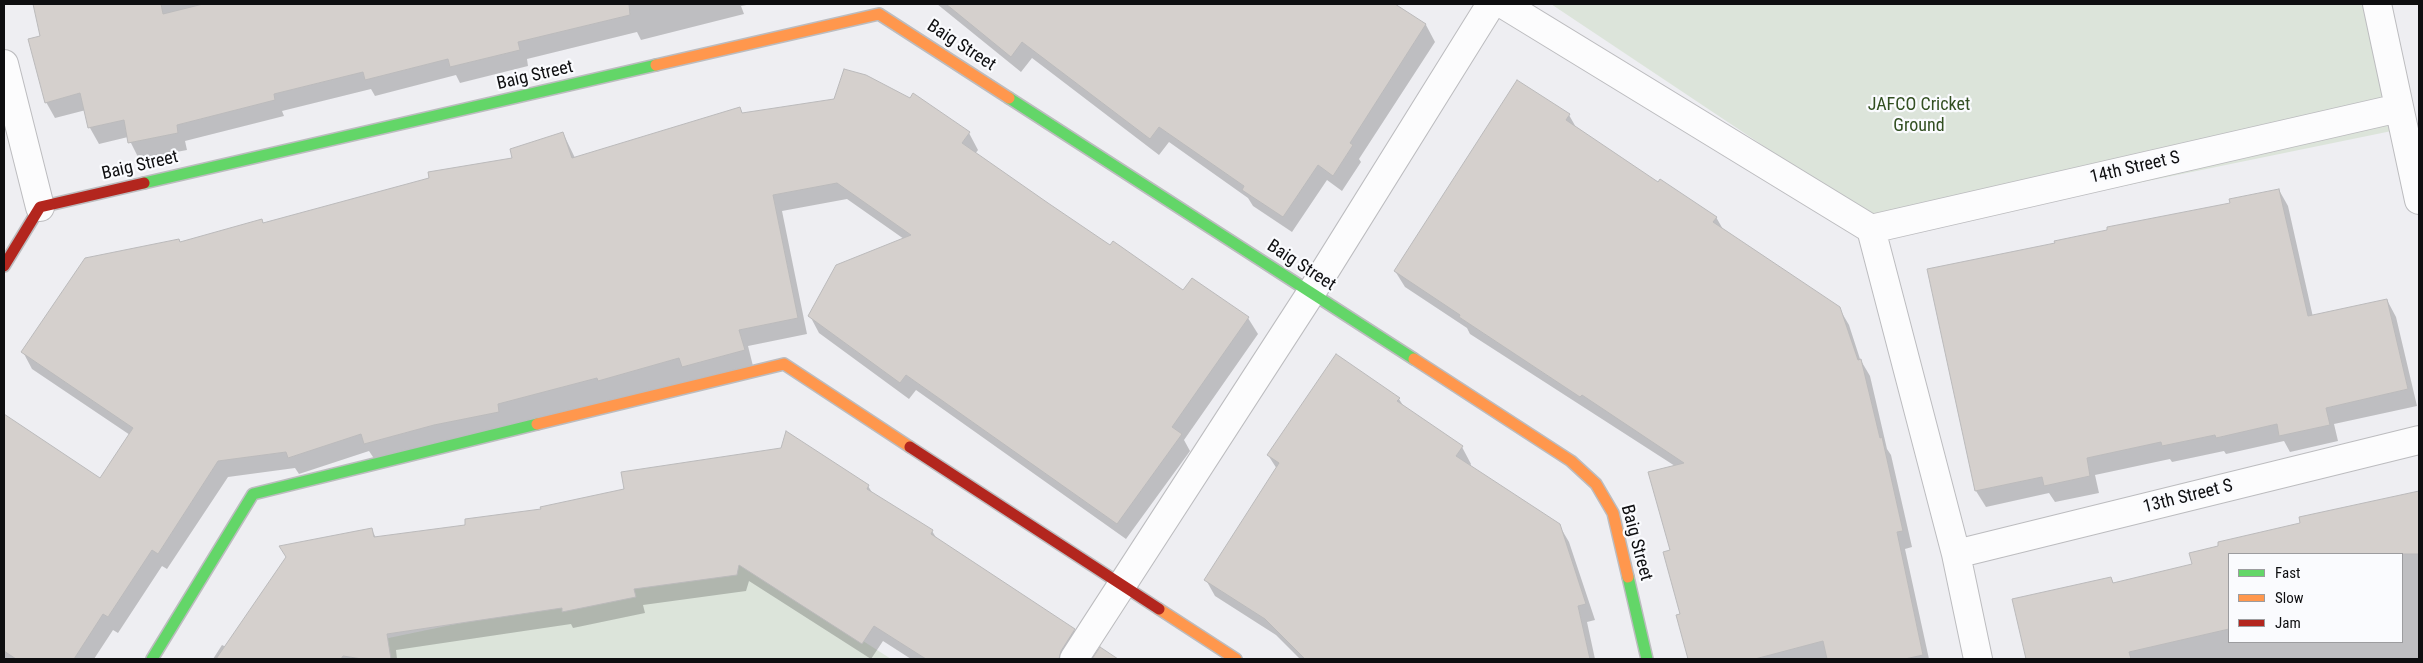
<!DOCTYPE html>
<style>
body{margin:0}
#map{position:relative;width:2423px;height:663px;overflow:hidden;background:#eeeef2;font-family:"Roboto Condensed",sans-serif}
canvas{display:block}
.frame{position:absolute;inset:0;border:5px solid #0e0e10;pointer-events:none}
.legend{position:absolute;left:2228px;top:553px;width:175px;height:90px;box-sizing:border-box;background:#fafbfe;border:1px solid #9c9c9f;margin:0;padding:6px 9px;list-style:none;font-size:15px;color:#0e0e10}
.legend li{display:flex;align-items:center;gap:10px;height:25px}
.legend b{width:25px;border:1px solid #9c9c9f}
</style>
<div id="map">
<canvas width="2423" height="663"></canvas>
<div class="frame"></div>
<ul class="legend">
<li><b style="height:6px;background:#63d668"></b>Fast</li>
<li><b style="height:6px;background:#ff974d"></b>Slow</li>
<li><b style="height:6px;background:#b3261e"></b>Jam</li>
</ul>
</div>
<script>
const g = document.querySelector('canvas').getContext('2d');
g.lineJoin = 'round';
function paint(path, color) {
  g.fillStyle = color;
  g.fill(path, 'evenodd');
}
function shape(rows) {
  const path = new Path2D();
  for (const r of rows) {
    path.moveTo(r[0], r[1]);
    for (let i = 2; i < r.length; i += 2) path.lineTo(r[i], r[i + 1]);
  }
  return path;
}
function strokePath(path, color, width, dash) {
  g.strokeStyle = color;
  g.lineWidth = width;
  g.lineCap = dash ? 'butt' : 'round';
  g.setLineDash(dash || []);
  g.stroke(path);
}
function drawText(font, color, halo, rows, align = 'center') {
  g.font = font + ' "Roboto Condensed",sans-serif';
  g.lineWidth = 4.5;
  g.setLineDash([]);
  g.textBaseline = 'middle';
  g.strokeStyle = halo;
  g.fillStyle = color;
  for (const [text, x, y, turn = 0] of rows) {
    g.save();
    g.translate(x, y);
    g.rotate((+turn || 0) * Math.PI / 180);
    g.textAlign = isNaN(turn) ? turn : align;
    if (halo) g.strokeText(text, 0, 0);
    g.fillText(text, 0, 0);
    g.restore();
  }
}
paint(shape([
 [1551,4,2385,4,2416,126,1894,233],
 [744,564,891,659,364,659,374,641]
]), '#dce4da');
paint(shape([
 [34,4,752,4,741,6,744,14,641,40,637,32,527,59,528,66,460,83,456,75,375,96,371,89,282,111,284,116,185,141,187,150,139,159,128,137,99,144,90,128,86,110,55,118,46,102,41,37],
 [937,4,1139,4,1163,21,1173,4,1392,4,1426,25,1435,42,1359,159,1361,162,1342,191,1327,180,1292,232,1253,206,1248,198,1169,142,1159,155,1032,58,1021,72],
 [742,114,969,133,978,150,975,154,1111,247,1184,292,1192,280,1248,318,1258,334,1184,440,1190,451,1126,539,916,390,909,399,819,333,810,316,904,239,847,199,782,211,807,334,748,346,753,366,375,460,369,451,299,474,295,468,228,477,167,569,162,566,118,633,113,630,94,659,4,659,4,415,100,480,130,435,32,369,23,352,180,243,262,221,264,224,514,159,563,133,575,158],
 [1569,115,1577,129,1658,184,1716,217,1724,231,1839,308,1849,325,1860,359,1870,376,1887,449,1891,455,1912,547,1905,549,1929,659,1689,659,1677,616,1681,615,1671,551,1675,466,1470,334,1467,328,1405,287,1395,271],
 [2279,190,2288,206,2313,317,2387,300,2396,317,2417,406,2334,424,2338,441,2290,452,2284,441,2226,454,2224,451,2172,462,2170,459,2095,475,2099,493,2055,502,2049,493,1986,507,1976,491,1928,270,2057,244,2231,204],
 [1399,399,1404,407,1462,447,1471,464,1470,466,1559,525,1569,542,1595,620,1587,622,1595,659,1300,659,1276,635,1215,596,1206,580,1277,469,1268,455],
 [868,486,873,494,932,531,937,539,1074,630,1083,647,1076,659,911,659,883,641,871,659,749,581,746,591,643,605,645,613,573,628,571,624,396,650,397,659,213,659,222,645,226,647,372,530,376,538],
 [2419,492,2419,659,2027,659,2013,600,2111,578,2114,584,2193,565,2302,524,2300,518],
 [2229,554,2402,554,2402,642,2229,642]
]), '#0003');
const building = shape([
 [33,4,161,4,163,14,203,4,629,4,630,15,518,42,520,50,450,67,448,59,365,80,363,72,274,94,275,100,177,125,178,133,128,143,124,120,88,128,80,93,45,103,28,39,40,36,33,4],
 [946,4,1395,4,1426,24,1350,143,1353,145,1333,176,1318,165,1283,217,1242,190,1244,186,1159,127,1150,139,1022,42,1011,57,946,4],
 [844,69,866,75,910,98,913,93,970,132,962,143,1048,203,1110,245,1113,241,1183,290,1192,278,1249,317,1172,427,1182,434,1117,524,906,375,900,383,808,316,836,265,911,235,837,183,773,195,798,318,739,330,745,350,682,367,679,358,598,381,597,378,498,404,499,412,434,425,364,444,361,434,288,458,286,452,218,461,158,554,152,550,108,617,103,614,74,659,16,659,4,651,4,414,100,478,133,428,21,352,85,258,179,239,180,242,262,219,263,223,429,178,428,172,512,158,510,149,563,132,572,158,740,107,742,113,834,99,844,69],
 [1517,80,1570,114,1566,120,1658,182,1660,179,1717,217,1713,222,1840,307,1858,360,1861,359,1880,438,1882,437,1903,531,1897,532,1923,655,1905,659,1827,659,1823,641,1755,659,1688,659,1676,615,1680,614,1663,552,1670,550,1648,472,1684,463,1582,395,1580,397,1459,317,1460,315,1394,271,1517,80],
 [2279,189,2308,316,2387,299,2408,389,2326,408,2330,425,2279,436,2277,424,2216,438,2215,435,2162,446,2161,442,2087,458,2090,476,2044,486,2042,477,1975,491,1927,269,2055,243,2054,241,2107,230,2107,227,2230,203,2229,199,2279,189],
 [1336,354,1400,398,1397,401,1463,446,1456,456,1560,524,1586,604,1578,606,1590,659,1305,659,1265,619,1204,580,1279,463,1267,455,1336,354],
 [786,431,869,485,867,489,933,530,931,534,1075,629,1061,651,1059,659,926,659,874,626,862,644,739,565,737,575,634,589,636,597,562,612,562,608,387,634,391,659,362,659,343,656,341,659,216,659,286,557,279,546,372,528,374,537,465,525,465,519,541,509,540,507,624,489,621,472,781,448,786,431],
 [2419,491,2419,554,2229,554,2229,629,2129,652,2131,659,2026,659,2012,599,2111,577,2113,583,2192,564,2189,553,2218,546,2218,542,2300,523,2299,517,2419,491],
 [1100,647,1118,659,1092,659,1100,647]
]);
paint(building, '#d5d0cd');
strokePath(building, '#bbbabb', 1);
const street = shape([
 [1503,4,1871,229,1956,554,1978,659],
 [2377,4,2419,200],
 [4,64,40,207],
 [1871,229,2399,108],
 [1956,554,2419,440],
 [1074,659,1311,293,1491,4]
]);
const fast = shape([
 [1009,98,1414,359],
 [144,183,656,65],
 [1628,577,1647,659],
 [152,659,253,494,537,424]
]);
const slow = shape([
 [656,65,879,14,1009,98],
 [1414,359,1571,461,1596,484,1613,513,1628,577],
 [537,424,784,364,910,447],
 [1159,609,1236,659]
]);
const jam = shape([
 [4,266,40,207,144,183],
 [910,447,1159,609]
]);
strokePath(street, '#bcbcbf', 30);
strokePath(fast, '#bcbcbf', 14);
strokePath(slow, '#bcbcbf', 14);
strokePath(jam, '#bcbcbf', 14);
strokePath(street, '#fcfcfd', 28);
strokePath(fast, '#63d668', 11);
strokePath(slow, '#ff974d', 11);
strokePath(jam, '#b3261e', 11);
drawText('18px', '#0e0e10', '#fafbfe', [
 ["Baig Street",961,46,33],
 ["Baig Street",535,76,-13],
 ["Baig Street",140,166,-13],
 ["14th Street S",2135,168,-13],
 ["Baig Street",1301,266,33],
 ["13th Street S",2188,497,-14],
 ["Baig Street",1636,543,75]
]);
drawText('18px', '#324f21', '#fafbfe', [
 ["JAFCO Cricket",1919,105],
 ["Ground",1919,126]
]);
</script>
